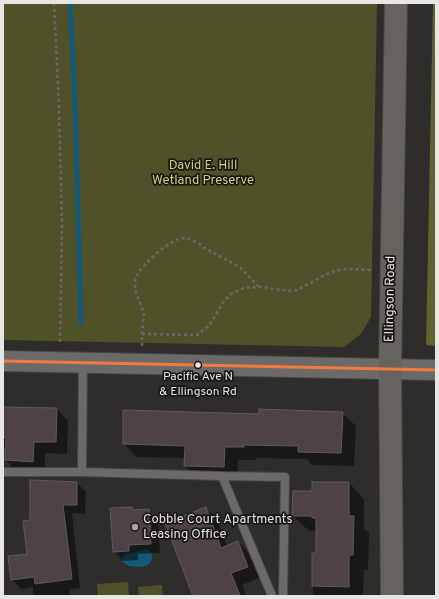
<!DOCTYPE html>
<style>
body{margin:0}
#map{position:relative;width:439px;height:599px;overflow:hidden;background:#2e2d2c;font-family:Overpass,sans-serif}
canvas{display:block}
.frame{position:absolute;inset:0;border:4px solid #e7e6e4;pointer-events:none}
</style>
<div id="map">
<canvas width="439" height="599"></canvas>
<div class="frame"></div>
</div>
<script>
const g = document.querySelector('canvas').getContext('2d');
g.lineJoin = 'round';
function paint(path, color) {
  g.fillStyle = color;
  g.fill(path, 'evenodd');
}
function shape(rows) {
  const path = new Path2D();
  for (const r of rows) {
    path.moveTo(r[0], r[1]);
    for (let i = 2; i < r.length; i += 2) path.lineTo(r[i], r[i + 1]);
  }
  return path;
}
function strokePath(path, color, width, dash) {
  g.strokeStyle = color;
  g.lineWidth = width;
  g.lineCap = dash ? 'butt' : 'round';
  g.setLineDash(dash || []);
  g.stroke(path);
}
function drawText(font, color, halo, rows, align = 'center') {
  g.font = font + ' Overpass,sans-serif';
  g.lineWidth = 3.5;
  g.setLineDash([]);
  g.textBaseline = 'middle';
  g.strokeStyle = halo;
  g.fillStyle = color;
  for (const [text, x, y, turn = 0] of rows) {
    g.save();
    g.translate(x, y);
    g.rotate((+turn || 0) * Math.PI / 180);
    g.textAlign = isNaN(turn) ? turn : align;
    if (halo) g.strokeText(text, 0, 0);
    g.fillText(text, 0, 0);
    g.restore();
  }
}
paint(shape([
 [3,3,377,3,371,317,361,334,344,347,3,340],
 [128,582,129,596,98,596,97,584],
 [162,585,163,596,139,596,138,587]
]), '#4f5229');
paint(shape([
 [433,3,436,3,436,346,426,345]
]), '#60642c');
paint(shape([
 [146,549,149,551,152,554,152,559,150,563,146,566,140,567,129,566,125,564,122,561,123,557,126,554,137,552]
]), '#135a78');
paint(shape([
 [3,408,57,409,68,421,67,454,45,453,45,473,17,472,6,460,6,448,3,448],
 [342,413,356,426,354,466,312,465,307,459,257,458,256,460,238,460,237,480,199,479,185,466,186,458,137,457,124,444,260,415],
 [31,481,77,483,86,492,85,514,72,513,80,588,70,589,70,596,33,596,33,587,21,589,12,579,28,555,31,521],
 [313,483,349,483,364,499,364,529,369,533,368,570,364,570,363,596,313,596,313,554,317,554,317,531,309,531,293,516,313,492],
 [132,508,135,511,148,510,158,520,160,553,138,554,138,560,123,561,114,551],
 [206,508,217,520,227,546,238,542,250,554,259,578,242,585,246,596,194,596]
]), '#0007');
strokePath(shape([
 [70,3,75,102,81,323]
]), '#135a78', 5);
const building = shape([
 [3,407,57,408,56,442,34,442,33,462,5,460,6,438,3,437,3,407],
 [259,409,343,412,341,453,298,452,298,446,244,445,244,447,225,447,224,467,184,466,185,446,123,444,123,410,259,414,259,409],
 [30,480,77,482,77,505,63,505,72,579,35,584,34,577,11,580,8,556,27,554,23,521,30,520,30,480],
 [312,482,349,482,349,516,354,516,353,555,349,555,349,587,312,586,312,553,316,553,316,518,312,518,312,516,292,516,293,491,312,491,312,482],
 [132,507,133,510,149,509,151,544,129,545,129,551,113,552,110,508,132,507],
 [206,507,221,548,238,541,248,567,231,573,240,596,193,596,165,523,206,507]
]);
paint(building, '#4e4248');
strokePath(building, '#5d5c5c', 1);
const service = shape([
 [3,472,82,472,222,476,272,596],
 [82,472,83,363],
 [222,476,285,477,283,596]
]);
const tertiary = shape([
 [3,361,436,370]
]);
const secondary = shape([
 [392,596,390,369,396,3]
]);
strokePath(service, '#494846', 10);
strokePath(tertiary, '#494846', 22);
strokePath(secondary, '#494846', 24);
strokePath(shape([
 [54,3,59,106,62,226,60,345],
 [142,334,144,313,135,290,135,281,138,273,147,262,164,247,176,240,181,238,189,239,198,243,208,250,240,267,259,287],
 [142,346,142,334,197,335,209,326,224,301,231,294,244,288,260,287,289,291,297,290,327,274,338,270,350,269,373,270]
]), '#696868', 2.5, [3, 3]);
strokePath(service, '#6b6a69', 8);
strokePath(tertiary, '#6b6a69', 20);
strokePath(secondary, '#66635f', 22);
strokePath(shape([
 [3,361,436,370]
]), '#f6793e', 3);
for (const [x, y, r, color] of [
 [198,365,3.5,"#e7e6e4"],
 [135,527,4,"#a6a5a4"]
]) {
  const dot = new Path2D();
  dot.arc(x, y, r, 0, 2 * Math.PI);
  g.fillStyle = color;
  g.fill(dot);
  strokePath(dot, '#171615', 1.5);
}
drawText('12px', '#e7e6e4', '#171615', [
 ["Pacific Ave N",198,378],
 ["& Ellingson Rd",198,393]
]);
drawText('13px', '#ccd577', '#171615', [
 ["David E. Hill",203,166],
 ["Wetland Preserve",203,181]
]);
drawText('13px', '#e7e6e4', '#171615', [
 ["Ellingson Road",391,299,-89]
]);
drawText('13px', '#e7e6e4', '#171615', [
 ["Cobble Court Apartments",143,520],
 ["Leasing Office",143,535]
], 'left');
</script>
